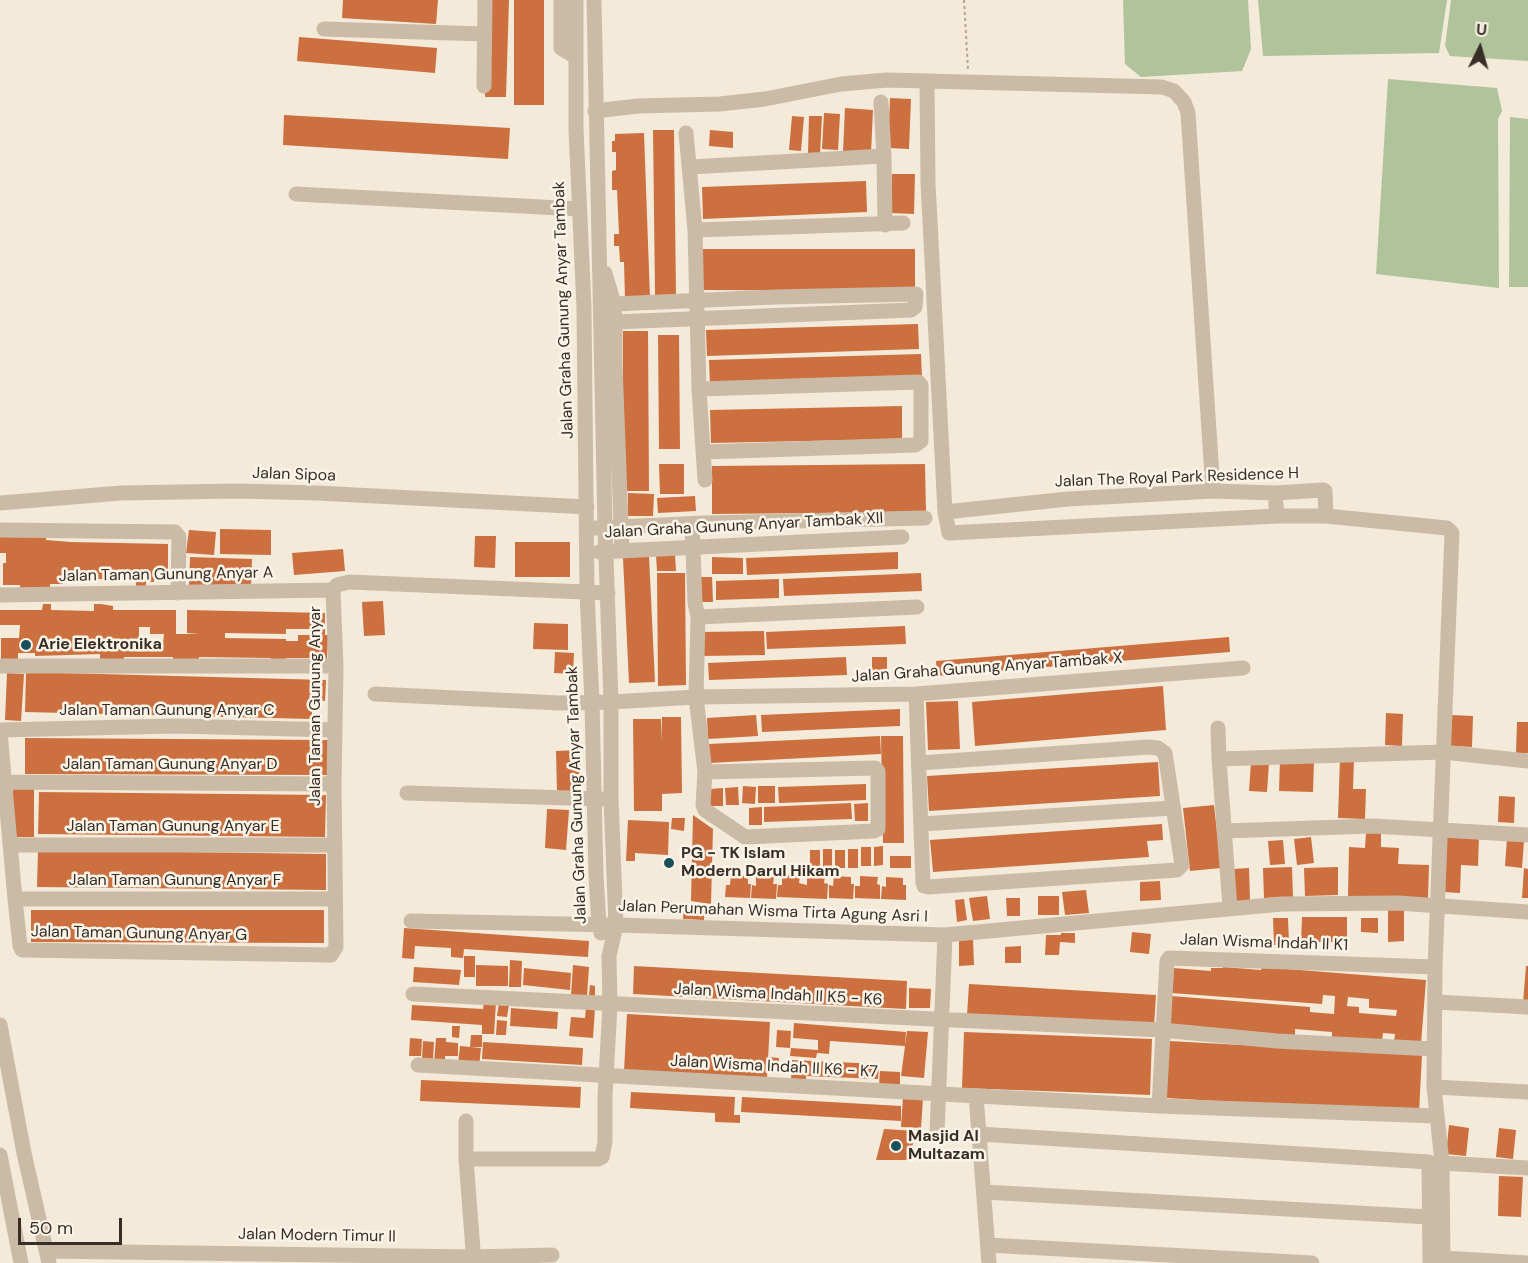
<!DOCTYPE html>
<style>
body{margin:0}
#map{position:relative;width:1528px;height:1263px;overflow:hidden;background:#f3eada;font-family:"DM Sans",sans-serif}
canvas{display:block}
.north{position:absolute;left:1450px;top:18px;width:60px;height:60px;-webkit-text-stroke:4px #faf3e7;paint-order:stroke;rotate:5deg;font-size:16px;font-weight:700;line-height:24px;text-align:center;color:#372e27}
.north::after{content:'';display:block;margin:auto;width:21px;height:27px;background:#372e27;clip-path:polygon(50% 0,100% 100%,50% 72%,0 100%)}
.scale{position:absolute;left:18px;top:1218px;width:104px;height:27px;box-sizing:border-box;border:3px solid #372e27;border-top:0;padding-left:8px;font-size:18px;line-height:21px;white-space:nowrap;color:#372e27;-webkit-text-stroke:4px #faf3e7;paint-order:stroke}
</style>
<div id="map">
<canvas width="1528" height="1263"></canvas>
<div class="north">U</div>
<div class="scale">50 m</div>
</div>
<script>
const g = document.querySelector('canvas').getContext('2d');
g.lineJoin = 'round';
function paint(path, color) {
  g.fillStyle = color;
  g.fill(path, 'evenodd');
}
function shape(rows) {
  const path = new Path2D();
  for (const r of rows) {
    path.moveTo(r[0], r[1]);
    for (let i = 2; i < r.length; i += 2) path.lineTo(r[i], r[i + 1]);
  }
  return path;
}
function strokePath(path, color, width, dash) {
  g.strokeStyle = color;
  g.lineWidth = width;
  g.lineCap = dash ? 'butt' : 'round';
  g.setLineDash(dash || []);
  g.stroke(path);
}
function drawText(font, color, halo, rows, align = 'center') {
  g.font = font + ' "DM Sans",sans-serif';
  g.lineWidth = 5;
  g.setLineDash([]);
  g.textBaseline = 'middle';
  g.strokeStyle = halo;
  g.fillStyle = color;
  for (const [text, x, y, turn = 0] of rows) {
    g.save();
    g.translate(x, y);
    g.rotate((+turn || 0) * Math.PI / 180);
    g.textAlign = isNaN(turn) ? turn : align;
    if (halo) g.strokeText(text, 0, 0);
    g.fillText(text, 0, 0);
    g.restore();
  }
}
paint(shape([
 [1123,0,1248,0,1251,49,1242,71,1141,77,1125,64],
 [1258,0,1447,0,1439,53,1263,56],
 [1451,0,1528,0,1528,61,1450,56,1445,46],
 [1388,79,1497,88,1502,111,1498,119,1499,288,1376,274],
 [1510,117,1528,119,1528,287,1509,287]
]), '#b0c39a');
paint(shape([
 [343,0,438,0,436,24,342,18],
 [488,0,509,0,506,97,485,97],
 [514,0,544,0,544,105,514,105],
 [299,37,437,48,435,73,297,61],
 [890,98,911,99,909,149,888,148],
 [845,108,873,110,871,153,843,152],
 [824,113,840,114,838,150,822,149],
 [284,115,510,128,508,159,283,145],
 [792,116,804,117,801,151,789,150],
 [809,116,822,116,820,154,808,153],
 [653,130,674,130,676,295,655,295],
 [710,130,733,132,733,148,709,146],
 [644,133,650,298,625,299,624,262,620,262,619,246,614,246,614,234,619,234,617,190,612,190,612,171,616,170,616,152,612,152,612,141,615,141,615,134],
 [892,174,915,174,914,214,891,213],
 [866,181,867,212,703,219,702,187],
 [703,249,915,249,915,291,703,290],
 [918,324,919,349,707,356,706,330],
 [623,331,648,331,649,491,623,491],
 [658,335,679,335,680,449,659,449],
 [921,354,922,379,710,386,709,360],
 [902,406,902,439,711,443,710,410],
 [659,464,684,464,684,494,660,494],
 [925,464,926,512,712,514,712,466],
 [628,493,654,494,653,516,628,516],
 [695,496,696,511,658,513,657,498],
 [220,529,271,530,271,555,220,554],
 [189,530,216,532,214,555,186,553],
 [0,535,46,536,46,540,71,542,168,544,168,580,154,580,154,582,146,582,146,586,136,586,136,579,95,579,96,581,88,581,88,582,63,582,63,584,50,584,50,589,20,588,20,585,3,585,3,563,6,563,6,553,0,553],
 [475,536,496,536,495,568,474,567],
 [515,542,570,542,570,577,515,577],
 [343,549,345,571,294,575,292,553],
 [898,552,898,569,747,575,746,558],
 [656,555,675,555,676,571,657,571],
 [649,556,655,682,629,683,623,558],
 [190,557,252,559,251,588,189,585],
 [712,557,743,558,743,574,712,574],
 [657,573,685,573,686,685,658,686],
 [921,573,922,591,784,596,783,579],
 [696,577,712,577,713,602,696,602],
 [779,579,779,598,716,600,716,581],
 [383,601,385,635,364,636,362,602],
 [43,604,51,604,51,610,94,611,94,604,101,604,113,606,113,610,176,610,176,634,199,634,187,633,187,610,325,613,325,635,328,635,327,661,310,661,310,658,286,658,286,664,271,664,271,658,199,657,199,662,173,662,173,657,124,657,124,661,100,661,100,654,35,656,35,653,18,653,18,660,1,660,1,638,19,638,20,625,0,625,0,610,42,610],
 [139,627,150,627,150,634,164,634,163,644,139,644],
 [286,629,310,629,310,635,298,635,298,641,286,641,286,639,225,638,225,633,286,634],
 [534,623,568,624,568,650,533,649],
 [905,626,906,644,767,649,766,632],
 [764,631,765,655,702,656,701,632],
 [1229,637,1230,652,937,676,936,661],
 [555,652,574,653,573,674,554,673],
 [846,657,847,675,709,680,708,663],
 [872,657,887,657,887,673,872,673],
 [26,672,326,680,325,701,312,700,312,719,25,712],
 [7,673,24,674,21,721,5,720],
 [1163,686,1166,730,975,746,972,702],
 [958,701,960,749,928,750,926,702],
 [900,709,900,726,762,732,761,715],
 [1386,713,1403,714,1402,746,1385,745],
 [756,715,758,736,708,739,707,718],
 [1451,715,1473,716,1472,747,1450,746],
 [662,717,681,717,682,793,662,794,662,811,634,811,633,719,661,719,662,741],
 [1517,722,1528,722,1528,753,1516,753],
 [880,736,881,754,709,763,708,744],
 [881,736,903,736,904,843,883,843],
 [25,738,328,740,328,775,25,774],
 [579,750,580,792,557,792,556,751],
 [1340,758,1354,759,1353,789,1366,789,1365,819,1338,818],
 [1280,759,1314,760,1313,792,1279,791],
 [1158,762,1160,796,929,811,927,776],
 [1251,762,1269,763,1267,792,1249,791],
 [866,784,866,800,779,803,778,787],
 [743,786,756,787,755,804,742,803],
 [758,786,775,786,775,803,758,803],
 [13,787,34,787,34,837,13,837],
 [738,787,739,805,726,805,725,788],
 [723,788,723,806,710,806,710,789],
 [39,792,326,795,325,837,38,834],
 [1499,796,1515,797,1514,823,1498,822],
 [851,803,852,819,764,822,764,807],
 [868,803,868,821,855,821,854,804],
 [1214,805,1221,868,1190,871,1183,808],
 [762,807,762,825,749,825,749,808],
 [547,809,569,810,566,850,545,848],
 [693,815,713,829,711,904,691,901],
 [672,818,685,818,684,831,671,829],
 [628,820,669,822,668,855,635,853,635,861,626,861],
 [1162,824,1163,840,1147,841,1149,857,933,872,930,840],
 [1366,833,1381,833,1381,847,1399,848,1398,864,1429,865,1428,898,1348,896,1349,847,1365,848],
 [1446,834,1479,836,1478,866,1461,865,1460,893,1443,892],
 [1311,837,1314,863,1297,865,1294,839],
 [1507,839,1524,841,1522,868,1505,866],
 [1283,840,1285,864,1270,865,1268,841],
 [883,846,883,865,874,866,874,847],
 [861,847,871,847,871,866,861,866],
 [823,849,832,849,832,868,823,868],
 [848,849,858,849,858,868,848,868],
 [38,850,326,854,326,890,37,887],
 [810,850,820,850,820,869,810,869],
 [835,850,845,850,845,868,835,868],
 [890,856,911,856,911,868,890,868],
 [1292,867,1293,897,1264,898,1263,868],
 [1338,867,1338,895,1305,896,1304,868],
 [1249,868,1250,901,1234,901,1233,869],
 [1524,868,1528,869,1528,898,1522,898],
 [731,875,748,876,748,884,751,884,750,898,725,897,726,885,730,885],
 [782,875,800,876,799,883,807,885,807,875,825,876,824,883,828,884,827,899,777,897,778,885,782,885],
 [756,876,774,877,773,884,777,884,776,899,751,898,752,885,756,886],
 [834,876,851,877,851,884,854,884,853,899,829,898,829,885,833,886],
 [860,876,878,877,877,884,880,885,880,899,855,898,855,886,860,886],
 [886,877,903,878,903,885,906,885,906,900,881,899,882,886,886,887],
 [1160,881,1161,900,1140,901,1140,882],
 [1086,890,1089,913,1065,915,1062,892],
 [987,896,990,919,973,921,969,898],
 [1038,896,1059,896,1059,915,1038,915],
 [1006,898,1020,898,1020,916,1007,916],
 [964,899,967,920,957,922,955,900],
 [684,904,705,906,704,920,683,919],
 [1388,909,1404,909,1404,941,1388,942],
 [31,910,324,910,324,943,31,942],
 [1302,917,1347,917,1347,942,1301,942],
 [1273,918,1288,918,1289,944,1274,945],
 [1361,918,1378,918,1378,933,1361,932],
 [404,928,589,941,588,957,464,949,463,958,451,957,451,948,415,946,414,959,402,958],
 [1132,932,1151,934,1149,954,1130,952],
 [1061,933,1075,933,1075,943,1060,942,1059,955,1045,955,1046,935,1061,935],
 [973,938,974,965,959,966,959,939],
 [1021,946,1021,963,1005,963,1005,947],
 [464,956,475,956,475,977,464,977],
 [510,960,522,961,521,987,509,987],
 [476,965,508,966,508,986,476,986],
 [573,965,589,967,587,996,571,995],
 [634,966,907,981,906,1009,633,994],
 [1526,966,1528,966,1528,1003,1523,1003],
 [414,967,461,970,459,985,413,982],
 [1223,967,1261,970,1262,967,1426,980,1421,1044,1394,1042,1395,1034,1383,1033,1382,1041,1332,1037,1332,1032,1295,1029,1295,1038,1168,1028,1171,996,1310,1007,1310,1012,1334,1014,1335,996,1323,995,1322,1004,1171,993,1173,968,1211,971,1211,968,1223,968],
 [1348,997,1369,999,1369,1008,1397,1010,1396,1016,1359,1013,1359,1007,1347,1006],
 [524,968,571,973,570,990,523,985],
 [969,984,1156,995,1154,1027,967,1016],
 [590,985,595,986,595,996,589,996],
 [909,988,931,989,930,1008,909,1008],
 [484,1002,496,1002,494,1034,482,1034,482,1025,411,1020,412,1005,483,1009],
 [499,1003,509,1004,507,1017,497,1016],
 [586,1007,595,1008,593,1038,569,1036,571,1017,585,1018],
 [511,1008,558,1012,557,1029,510,1026],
 [627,1014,770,1022,767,1078,624,1071],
 [497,1020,507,1021,506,1035,496,1035],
 [794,1023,906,1032,905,1046,830,1041,829,1054,817,1053,816,1058,790,1056,791,1048,818,1050,818,1040,793,1038],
 [452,1026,460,1026,459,1038,452,1037],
 [777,1030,791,1031,790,1048,776,1047],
 [907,1031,928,1032,924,1078,901,1076],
 [964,1032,1152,1039,1150,1095,962,1088],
 [471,1035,482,1035,482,1047,470,1047],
 [410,1038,422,1039,421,1056,409,1056],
 [436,1038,446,1038,446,1042,458,1043,458,1056,445,1056,445,1065,434,1064],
 [423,1041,434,1042,433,1059,422,1058],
 [1169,1041,1422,1055,1419,1113,1166,1098],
 [483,1042,583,1048,582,1065,482,1059],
 [460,1046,481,1048,479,1067,458,1065],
 [769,1057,779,1058,778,1073,768,1072],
 [792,1060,879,1064,878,1079,806,1076,806,1082,791,1081],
 [880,1071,900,1072,900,1086,879,1085],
 [421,1080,581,1087,580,1108,420,1101],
 [631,1092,735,1097,734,1115,740,1115,740,1123,715,1122,715,1113,630,1108],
 [742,1097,901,1106,901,1121,741,1112],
 [903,1097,923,1098,921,1128,901,1127],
 [1449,1125,1469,1128,1466,1156,1446,1154],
 [1499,1128,1516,1130,1513,1159,1496,1157],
 [884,1129,916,1131,909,1160,876,1160],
 [1499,1176,1523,1177,1521,1217,1498,1216]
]), '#cc7040');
strokePath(shape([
 [964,0,968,69]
]), '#b7a590', 2, [3, 3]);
strokePath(shape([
 [561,0,561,48,576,57],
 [576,0,576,129,584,308,587,592,592,702,596,875,599,926,601,933],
 [324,29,484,34],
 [927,81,928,183,945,512,949,533,1277,516],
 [484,86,485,0],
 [881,102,884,156],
 [595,111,638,106,720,104,765,99,841,84,887,80,1162,87,1174,91,1184,102,1188,113,1213,491],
 [686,133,695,230,699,389,705,480],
 [690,167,884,156,885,225],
 [296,194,579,209],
 [695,230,903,223],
 [605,273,614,304,615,322,615,364,622,551],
 [614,304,776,297,916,294,915,307,911,310,615,322],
 [699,389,918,382,921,385,921,441,915,445,703,452],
 [1275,493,1277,516,1326,516,1447,528,1452,533,1435,967,1434,1087,1442,1163,1443,1263],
 [0,503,121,493,237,491,317,493,587,507],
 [945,512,1068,499,1213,491,1275,493,1323,490,1325,491,1326,516],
 [692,524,695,603,698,617,696,697,705,772,703,805,705,810,745,837,874,831,878,829,878,771,875,768,705,772],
 [596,528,705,523,925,518],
 [0,530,175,532,179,537,178,593],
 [599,552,902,537],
 [0,595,333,590],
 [698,617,917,607],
 [0,666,336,666],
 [375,694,559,703,611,702,696,697,916,694,1243,668],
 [916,694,923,883,924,886,928,887,1177,870,1182,865,1165,753,1158,748,1149,747,919,763],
 [1218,728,1219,759],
 [0,730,175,726,335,730],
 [0,732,15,899,20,946,22,950,331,955,336,947,334,784,336,666,333,590,337,585,349,582,608,593],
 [6,782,334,784],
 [407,793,602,799],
 [921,824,1173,808],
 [1224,831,1373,826,1528,835],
 [11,845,334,845],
 [15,899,334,899],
 [1230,908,1219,759,1443,752,1528,761],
 [411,921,616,925,945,935,1282,904,1398,903,1528,912],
 [413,994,1162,1030,1277,1041,1434,1049],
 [1436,1002,1528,1007],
 [0,1025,24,1153,49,1263],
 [418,1065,1159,1106,1437,1116],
 [1434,1087,1528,1092],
 [976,1096,989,1263],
 [1159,1106,1167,961,1169,958,1435,967],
 [466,1121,466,1159,474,1263],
 [937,1133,945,935],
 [979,1134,1429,1162,1430,1263],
 [0,1155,21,1263],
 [466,1159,598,1159,602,1157,605,1142,605,1096,610,1005,609,956,616,925,611,799,611,702,605,528,594,0],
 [1442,1163,1528,1168],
 [984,1192,1429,1217],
 [988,1245,1312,1263],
 [47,1251,473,1257,552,1255],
 [1443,1258,1527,1263]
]), '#cbbba6', 15);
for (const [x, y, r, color] of [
 [26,645,6,"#1b505a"],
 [669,863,6,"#1b505a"],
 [896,1146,6,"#1b505a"]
]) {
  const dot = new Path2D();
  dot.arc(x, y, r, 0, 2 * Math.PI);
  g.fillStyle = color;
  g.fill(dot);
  strokePath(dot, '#faf3e7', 2);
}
drawText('16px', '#372e27', '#faf3e7', [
 ["Jalan Graha Gunung Anyar Tambak",564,310,-92],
 ["Jalan Sipoa",294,475,2],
 ["Jalan The Royal Park Residence H",1177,478,-2],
 ["Jalan Graha Gunung Anyar Tambak XII",744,526,-3],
 ["Jalan Taman Gunung Anyar A",166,575,-1],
 ["Jalan Graha Gunung Anyar Tambak X",987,668,-4],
 ["Jalan Taman Gunung Anyar",316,706,-90],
 ["Jalan Taman Gunung Anyar C",167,711],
 ["Jalan Taman Gunung Anyar D",170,765],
 ["Jalan Graha Gunung Anyar Tambak",577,795,-92],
 ["Jalan Taman Gunung Anyar E",173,827],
 ["Jalan Taman Gunung Anyar F",175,881],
 ["Jalan Perumahan Wisma Tirta Agung Asri I",773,912,2],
 ["Jalan Taman Gunung Anyar G",139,934,1],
 ["Jalan Wisma Indah II K1",1264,943,2],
 ["Jalan Wisma Indah II K5 - K6",778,995,3],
 ["Jalan Wisma Indah II K6 - K7",774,1067,3],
 ["Jalan Modern Timur II",317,1236,1]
]);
drawText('bold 16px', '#372e27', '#faf3e7', [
 ["Arie Elektronika",38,645],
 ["PG - TK Islam",681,854],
 ["Modern Darul Hikam",681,872],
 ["Masjid Al",908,1137],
 ["Multazam",908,1155]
], 'left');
</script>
